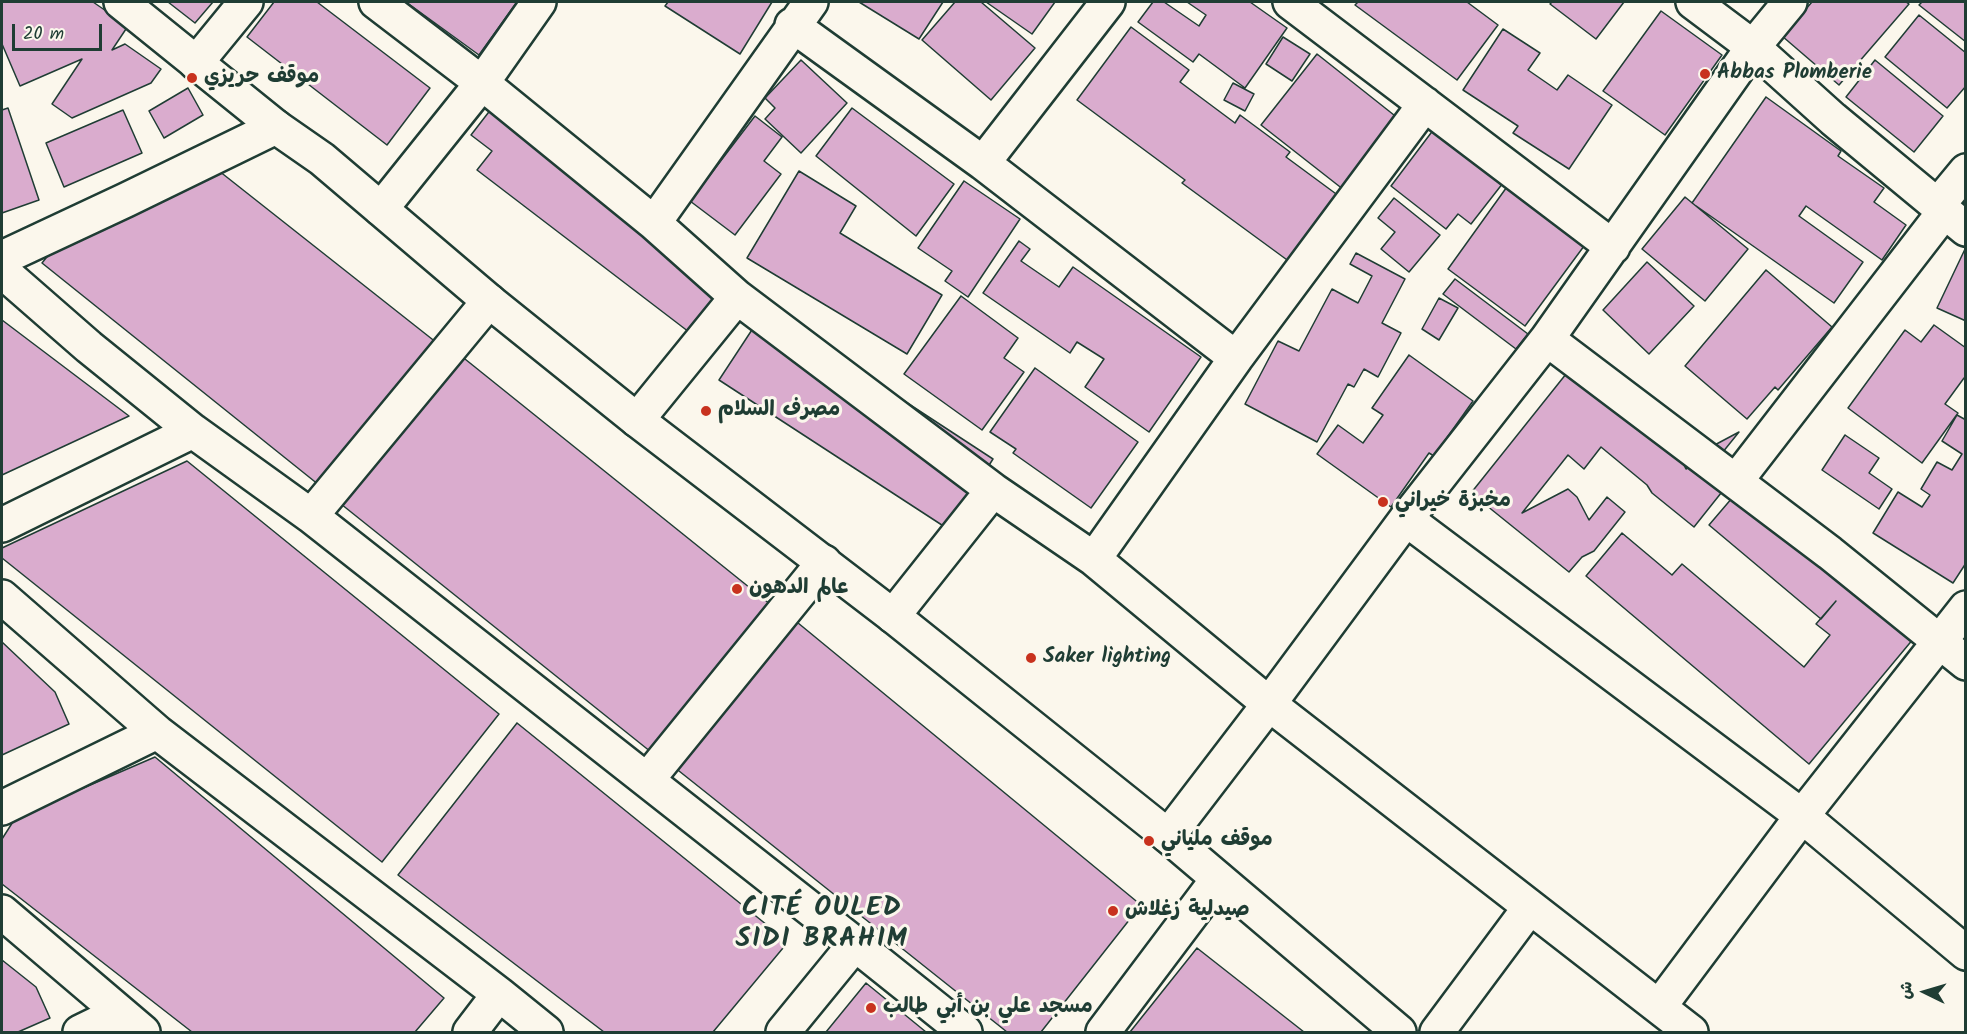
<!DOCTYPE html>
<meta charset="utf-8">
<style>
body{margin:0}
#map{position:relative;width:1967px;height:1034px;overflow:hidden;background:#fbf7ec;font-family:Kalam,"Playpen Sans Arabic",sans-serif}
canvas{display:block}
.frame{position:absolute;inset:0;border:3px solid #1f3d34;pointer-events:none}
.north{position:absolute;left:1895px;top:962px;width:60px;height:60px;-webkit-text-stroke:4px #fbf7ec;paint-order:stroke;rotate:275deg;font-size:16px;font-weight:700;line-height:24px;text-align:center;color:#1f3d34}
.north::after{content:'';display:block;margin:auto;width:21px;height:27px;background:#1f3d34;clip-path:polygon(50% 0,100% 100%,50% 72%,0 100%)}
.scale{position:absolute;left:12px;top:24px;width:90px;height:27px;box-sizing:border-box;border:3px solid #1f3d34;border-top:0;padding-left:8px;font-size:18px;line-height:21px;white-space:nowrap;color:#1f3d34;-webkit-text-stroke:4px #fbf7ec;paint-order:stroke}
</style>
<div id="map">
<canvas width="1967" height="1034"></canvas>
<div class="frame"></div>
<div class="north">ش</div>
<div class="scale">20 m</div>
</div>
<script>
const g = document.querySelector('canvas').getContext('2d');
g.lineJoin = 'round';
function paint(path, color) {
  g.fillStyle = color;
  g.fill(path, 'evenodd');
}
function shape(rows) {
  const path = new Path2D();
  for (const r of rows) {
    path.moveTo(r[0], r[1]);
    for (let i = 2; i < r.length; i += 2) path.lineTo(r[i], r[i + 1]);
  }
  return path;
}
function strokePath(path, color, width, dash) {
  g.strokeStyle = color;
  g.lineWidth = width;
  g.lineCap = dash ? 'butt' : 'round';
  g.setLineDash(dash || []);
  g.stroke(path);
}
function drawText(font, color, halo, rows, align = 'center') {
  g.font = font + ' Kalam,"Playpen Sans Arabic",sans-serif';
  g.lineWidth = 6;
  g.setLineDash([]);
  g.textBaseline = 'middle';
  g.strokeStyle = halo;
  g.fillStyle = color;
  for (const [text, x, y, turn = 0] of rows) {
    g.save();
    g.translate(x, y);
    g.rotate((+turn || 0) * Math.PI / 180);
    g.textAlign = isNaN(turn) ? turn : align;
    if (halo) g.strokeText(text, 0, 0);
    g.fillText(text, 0, 0);
    g.restore();
  }
}
const building = shape([
 [2,2,93,2,128,26,112,50,125,44,161,69,151,83,72,118,52,104,82,59,20,86,2,44,2,2],
 [168,2,213,2,195,23,168,2],
 [274,2,317,2,430,88,387,145,247,37,274,2],
 [406,2,517,2,479,55,406,2],
 [668,2,772,2,740,54,665,6,668,2],
 [859,2,943,2,919,39,859,2],
 [955,2,981,2,1035,48,991,100,922,40,955,2],
 [986,2,1055,2,1032,34,986,2],
 [1153,2,1164,2,1199,26,1206,15,1187,2,1250,2,1287,28,1245,88,1199,54,1193,62,1138,22,1153,2],
 [1358,2,1467,2,1498,25,1457,80,1355,5,1358,2],
 [1552,2,1624,2,1596,39,1550,4,1552,2],
 [1812,2,1906,2,1909,4,1839,85,1782,36,1812,2],
 [1922,2,1966,2,1966,42,1919,5,1922,2],
 [1661,11,1722,55,1665,135,1603,91,1661,11],
 [1919,15,1966,53,1966,86,1947,108,1885,57,1919,15],
 [1131,27,1189,70,1180,82,1235,123,1240,115,1290,152,1286,157,1343,199,1294,265,1182,183,1185,180,1077,100,1131,27],
 [1503,29,1540,53,1528,70,1557,90,1568,75,1612,105,1569,169,1513,133,1518,126,1463,90,1503,29],
 [1283,37,1310,54,1292,81,1266,64,1283,37],
 [1317,54,1399,119,1344,190,1261,125,1317,54],
 [801,60,847,103,801,153,765,119,775,108,765,98,801,60],
 [1875,60,1943,116,1914,152,1846,97,1875,60],
 [1233,83,1254,94,1245,111,1224,100,1233,83],
 [188,88,203,115,164,138,149,111,188,88],
 [1766,97,1841,151,1838,156,1884,188,1874,202,1906,225,1882,260,1806,206,1799,216,1863,262,1834,303,1692,203,1766,97],
 [495,104,727,281,689,332,477,170,492,151,471,135,495,104],
 [8,108,39,200,2,213,2,110,8,108],
 [852,108,954,184,916,236,816,156,852,108],
 [123,110,142,153,64,187,46,143,123,110],
 [755,116,782,137,764,161,781,174,735,235,690,201,755,116],
 [1434,129,1503,183,1471,224,1458,214,1446,229,1391,186,1434,129],
 [214,167,437,343,319,485,42,263,62,238,214,167],
 [799,171,856,206,840,233,942,295,907,354,747,258,799,171],
 [964,181,1020,219,968,297,945,281,952,271,918,248,964,181],
 [1509,184,1587,242,1525,326,1448,269,1509,184],
 [1685,197,1748,249,1705,301,1642,249,1685,197],
 [1394,198,1440,235,1409,272,1381,249,1395,232,1378,218,1394,198],
 [1019,241,1030,249,1021,261,1059,287,1073,267,1201,357,1149,432,1085,387,1104,359,1077,342,1070,353,983,293,1019,241],
 [1966,247,1966,321,1937,308,1966,247],
 [1356,253,1405,279,1382,323,1401,333,1378,377,1364,369,1354,387,1348,384,1317,442,1245,404,1278,341,1299,351,1332,289,1358,303,1372,276,1350,264,1356,253],
 [1647,262,1694,306,1649,354,1603,310,1647,262],
 [1766,270,1832,327,1778,390,1775,387,1747,419,1685,366,1766,270],
 [1455,279,1528,334,1516,349,1443,294,1455,279],
 [961,296,1018,338,1004,358,1024,372,982,430,904,374,961,296],
 [1439,298,1458,308,1439,340,1422,329,1439,298],
 [765,310,993,459,948,529,719,380,765,310],
 [2,320,129,416,2,475,2,320],
 [1934,325,1966,348,1966,380,1964,378,1945,404,1958,413,1922,463,1848,408,1905,330,1921,342,1934,325],
 [1586,349,1674,446,1686,469,1696,463,1709,448,1739,432,1710,468,1729,483,1694,527,1652,493,1647,485,1601,447,1584,469,1568,455,1522,513,1568,489,1577,497,1589,520,1607,497,1625,512,1594,551,1582,557,1569,572,1471,493,1586,349],
 [455,351,770,604,651,752,336,500,455,351],
 [1409,355,1473,401,1434,456,1429,453,1391,507,1317,454,1338,425,1363,443,1383,415,1372,408,1409,355],
 [1035,368,1138,442,1091,508,1013,453,1016,449,990,432,1035,368],
 [1957,415,1966,420,1966,563,1953,583,1873,533,1898,492,1922,507,1930,495,1921,489,1937,462,1952,470,1962,454,1942,441,1957,415],
 [1845,435,1879,458,1869,473,1892,489,1879,509,1822,470,1845,435],
 [187,461,499,714,382,862,2,558,2,548,187,461],
 [1750,477,1929,620,1809,764,1586,576,1622,533,1672,575,1682,564,1804,667,1830,635,1816,624,1836,601,1821,619,1709,525,1750,477],
 [792,618,1141,905,1041,1032,1007,1032,674,767,792,618],
 [2,642,55,692,69,724,2,755,2,642],
 [517,723,788,942,713,1032,604,1032,398,875,517,723],
 [155,757,444,998,415,1032,192,1032,2,884,2,839,16,817,155,757],
 [1197,948,1304,1032,1130,1032,1197,948],
 [2,960,36,987,50,1018,18,1032,2,1032,2,960],
 [866,983,926,1032,826,1032,866,983]
]);
paint(building, '#daacce');
strokePath(building, '#1f3d34', 1.5);
const minor = shape([
 [376,2,482,83,654,223,737,297,993,490,1094,559,1269,704,1691,1032],
 [1290,2,1613,247],
 [792,25,983,163,1108,2],
 [196,63,246,2],
 [983,163,1236,358],
 [1937,206,1966,171],
 [381,209,482,83,539,2],
 [654,223,811,2],
 [2,258,126,200,276,127],
 [2,271,89,347,193,431,311,516,855,944,965,1032],
 [1547,339,1830,553,1966,663],
 [637,420,737,297],
 [1736,481,1944,212],
 [311,516,489,301],
 [1406,519,1802,816,1966,953],
 [2,525,193,431],
 [1094,559,1236,358,1425,104],
 [2,597,157,732,499,994,546,1032],
 [893,616,993,490],
 [647,780,824,562],
 [2,808,157,732],
 [1168,836,1269,704,1406,519,1547,339,1753,47,1790,2],
 [2,912,143,1032],
 [1659,1007,1802,816,1966,608],
 [80,1032,119,1013],
 [470,1032,499,994],
 [783,1032,855,944],
 [1103,1032,1218,879],
 [1437,1032,1530,907]
]);
const tertiary = shape([
 [1693,2,1753,47,1833,119,1966,229]
]);
const secondary = shape([
 [121,2,276,127,322,159,489,301,637,420,893,616,1168,836,1399,1032]
]);
strokePath(minor, '#1f3d34', 38);
strokePath(tertiary, '#1f3d34', 38);
strokePath(secondary, '#1f3d34', 38);
strokePath(minor, '#fbf7ec', 33);
strokePath(tertiary, '#fbf7ec', 33);
strokePath(secondary, '#fbf7ec', 33);
for (const [x, y, r, color] of [
 [1705,74,6,"#c8321e"],
 [192,78,6,"#c8321e"],
 [706,411,6,"#c8321e"],
 [1383,502,6,"#c8321e"],
 [737,589,6,"#c8321e"],
 [1031,658,6,"#c8321e"],
 [1149,841,6,"#c8321e"],
 [1113,911,6,"#c8321e"],
 [871,1008,6,"#c8321e"]
]) {
  const dot = new Path2D();
  dot.arc(x, y, r, 0, 2 * Math.PI);
  g.fillStyle = color;
  g.fill(dot);
  strokePath(dot, '#fbf7ec', 2);
}
drawText('bold 21px', '#1f3d34', '#fbf7ec', [
 ["Abbas Plomberie",1717,74],
 ["موقف حريزي",204,78],
 ["مصرف السلام",718,411],
 ["مخبزة خيراني",1395,502],
 ["عالم الدهون",749,589],
 ["Saker lighting",1043,658],
 ["موقف ملياني",1161,841],
 ["صيدلية زغلاش",1125,911],
 ["مسجد علي بن أبي طالب",883,1008]
], 'left');
g.letterSpacing = '1.5px';
drawText('bold 27px', '#1f3d34', '#fbf7ec', [
 ["CITÉ OULED",822,910],
 ["SIDI BRAHIM",822,941]
]);
g.letterSpacing = '0px';
</script>
